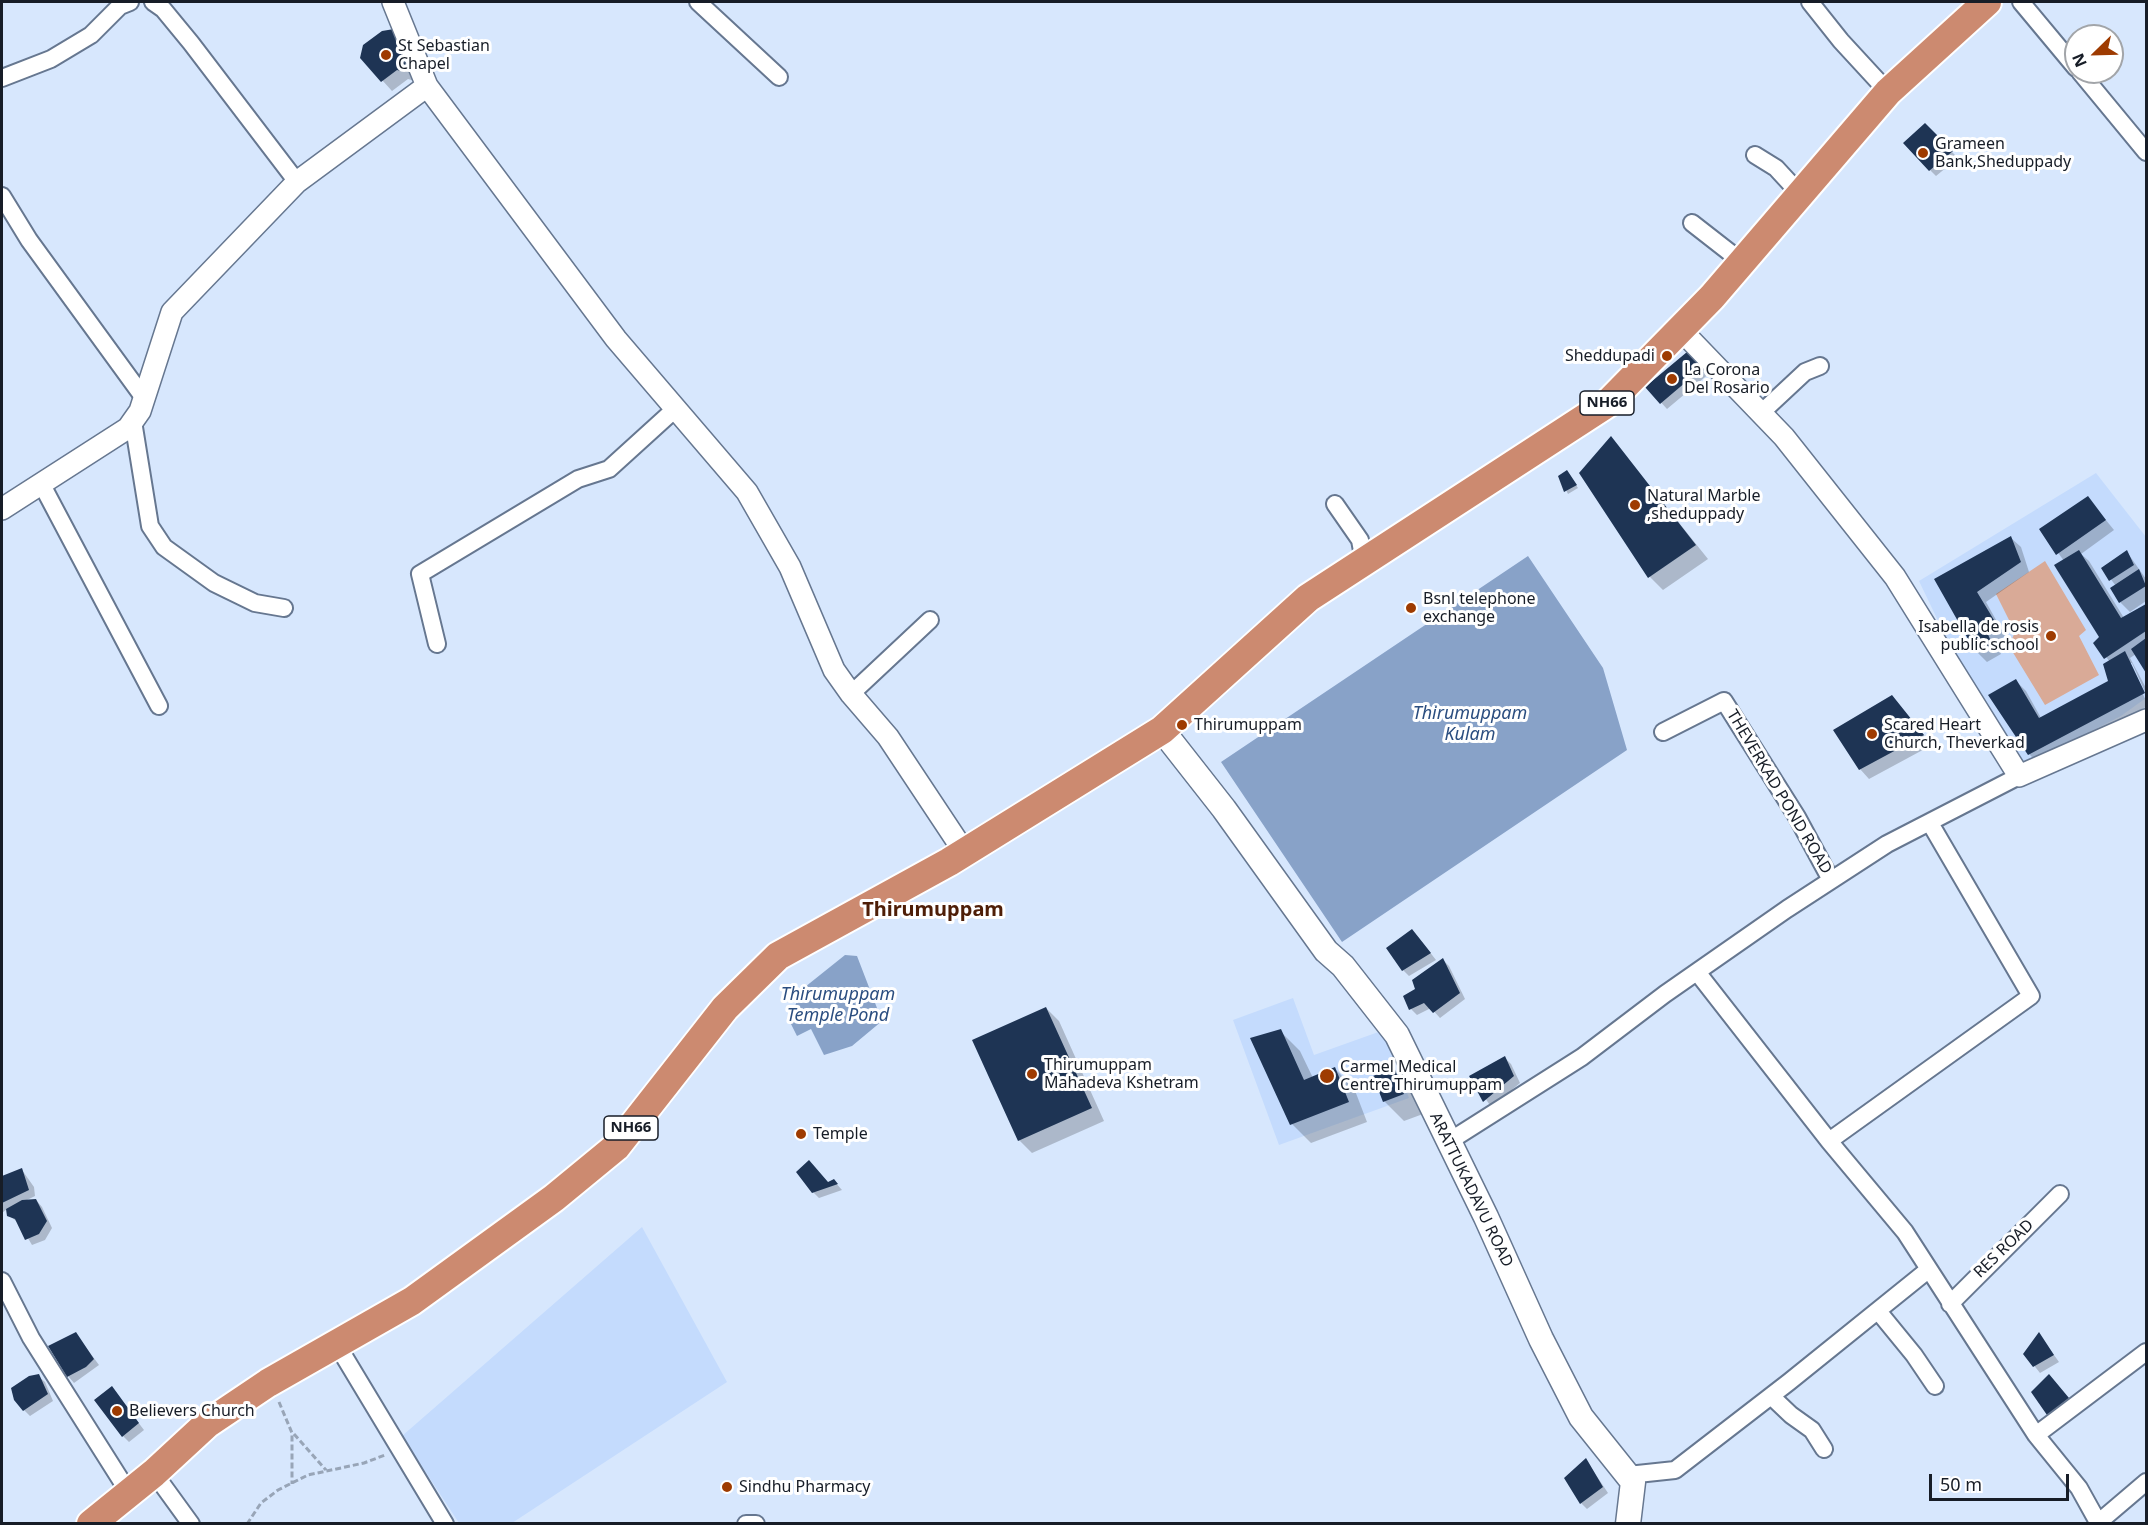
<!DOCTYPE html>
<style>
body{margin:0}
#map{position:relative;width:2148px;height:1525px;overflow:hidden;background:#d7e7fd;font-family:"Noto Sans",sans-serif}
canvas{display:block}
.frame{position:absolute;inset:0;border:3px solid #171d27;pointer-events:none}
.north{position:absolute;left:2064px;top:24px;width:60px;height:60px;box-sizing:border-box;background:#fff;border:2px solid #a2a5a9;border-radius:50%;rotate:247deg;font-size:16px;font-weight:700;line-height:24px;text-align:center;color:#171d27}
.north::after{content:'';display:block;margin:auto;width:21px;height:27px;background:#9e3b01;clip-path:polygon(50% 0,100% 100%,50% 72%,0 100%)}
.scale{position:absolute;left:1929px;top:1474px;width:140px;height:27px;box-sizing:border-box;border:3px solid #171d27;border-top:0;padding-left:8px;font-size:18px;line-height:21px;white-space:nowrap;color:#171d27;-webkit-text-stroke:4px #fff;paint-order:stroke}
</style>
<div id="map">
<canvas width="2148" height="1525"></canvas>
<div class="frame"></div>
<div class="north">N</div>
<div class="scale">50 m</div>
</div>
<script>
const g = document.querySelector('canvas').getContext('2d');
g.lineJoin = 'round';
function paint(path, color) {
  g.fillStyle = color;
  g.fill(path, 'evenodd');
}
function shape(rows) {
  const path = new Path2D();
  for (const r of rows) {
    path.moveTo(r[0], r[1]);
    for (let i = 2; i < r.length; i += 2) path.lineTo(r[i], r[i + 1]);
  }
  return path;
}
function strokePath(path, color, width, dash) {
  g.strokeStyle = color;
  g.lineWidth = width;
  g.lineCap = dash ? 'butt' : 'round';
  g.setLineDash(dash || []);
  g.stroke(path);
}
function drawText(font, color, halo, rows, align = 'center') {
  g.font = font + ' "Noto Sans",sans-serif';
  g.lineWidth = 6;
  g.setLineDash([]);
  g.textBaseline = 'middle';
  g.strokeStyle = halo;
  g.fillStyle = color;
  for (const [text, x, y, turn = 0] of rows) {
    g.save();
    g.translate(x, y);
    g.rotate((+turn || 0) * Math.PI / 180);
    g.textAlign = isNaN(turn) ? turn : align;
    if (halo) g.strokeText(text, 0, 0);
    g.fillText(text, 0, 0);
    g.restore();
  }
}
paint(shape([
 [2096,473,2146,537,2146,698,2121,716,2022,767,1965,677,1919,581],
 [1293,998,1314,1055,1384,1030,1409,1098,1279,1145,1233,1020],
 [642,1227,727,1382,512,1523,459,1523,402,1436]
]), '#c4dbfd');
paint(shape([
 [2045,561,2086,630,2079,636,2099,675,2045,705,2009,646,2015,632,1996,594]
]), '#d9aa97');
paint(shape([
 [1528,556,1603,668,1627,750,1342,942,1221,762],
 [845,955,857,956,882,1021,852,1046,824,1055,811,1029,797,1036,790,1022,800,991]
]), '#88a2c8');
paint(shape([
 [399,30,415,81,408,79,392,91,362,58],
 [1925,125,1958,158,1936,176,1930,170],
 [1693,349,1711,372,1667,409,1647,387],
 [1611,438,1708,559,1663,590,1650,577,1581,473],
 [1569,474,1578,488,1568,494,1559,476],
 [2088,498,2114,530,2081,554,2089,561,2124,618,2146,605,2146,670,2136,654,2130,658,2146,688,2146,694,2132,663,2129,663,2146,701,2146,707,2038,763,2029,754,2016,681,2026,691,2041,718,2109,682,2110,662,2095,643,2101,638,2064,561,2041,529],
 [2011,538,2021,547,2029,572,1986,602,2005,636,1996,642,2001,654,1987,662,1977,652,1936,579],
 [2127,552,2146,579,2146,601,2130,612,2120,602,2116,586,2103,569],
 [1892,696,1932,745,1869,779,1860,769],
 [1418,937,1436,960,1409,976,1403,970],
 [1443,960,1449,966,1465,999,1440,1018,1431,1008,1417,1015,1411,1009,1416,989],
 [1046,1008,1059,1021,1104,1121,1032,1153,1019,1140],
 [1280,1031,1300,1051,1313,1078,1335,1069,1354,1088,1367,1122,1311,1143,1292,1124],
 [1505,1058,1511,1064,1520,1083,1491,1107,1471,1076],
 [1394,1069,1413,1089,1423,1114,1404,1121,1384,1101,1375,1077],
 [22,1170,34,1187,35,1196,25,1201,36,1200,42,1207,52,1228,45,1240,32,1245,19,1223,8,1215,7,1209,2,1213,2,1178],
 [834,1181,842,1190,819,1198,813,1192],
 [76,1334,99,1365,74,1383,68,1376],
 [2039,1334,2059,1362,2040,1373,2025,1354],
 [38,1376,45,1382,53,1401,30,1416,24,1410],
 [2055,1382,2073,1405,2054,1420,2048,1414],
 [112,1388,144,1430,129,1442,123,1436],
 [1586,1460,1608,1493,1587,1509,1581,1503]
]), '#0003');
paint(shape([
 [400,28,413,63,405,72,397,70,381,82,360,58,363,45,382,31],
 [1925,123,1953,151,1929,171,1903,143],
 [1693,347,1706,365,1660,404,1645,387],
 [1611,436,1696,545,1648,578,1579,473],
 [1567,470,1577,485,1564,492,1558,476],
 [2088,496,2106,520,2056,555,2039,529],
 [2011,536,2021,562,1977,592,1997,625,1987,632,1992,644,1976,653,1934,579],
 [2079,550,2121,618,2146,604,2146,631,2104,659,2093,643,2099,637,2054,565],
 [2127,550,2134,565,2109,581,2101,568],
 [2139,569,2146,586,2119,603,2110,588],
 [2146,638,2146,673,2131,649],
 [2125,651,2145,693,2028,755,1988,695,2016,679,2039,718,2108,681,2103,664],
 [1892,695,1924,735,1859,770,1833,730],
 [1412,929,1431,953,1402,971,1386,948],
 [1443,958,1460,993,1433,1013,1424,1003,1409,1010,1403,996,1415,989,1412,980],
 [1046,1007,1092,1108,1018,1141,972,1040],
 [1281,1029,1304,1080,1335,1067,1349,1102,1290,1125,1250,1038],
 [1505,1056,1514,1076,1483,1102,1469,1076],
 [1394,1067,1404,1094,1383,1102,1373,1076],
 [809,1160,828,1182,834,1179,838,1184,812,1193,796,1172],
 [22,1168,29,1190,2,1203,2,1176],
 [36,1199,47,1221,39,1234,25,1240,15,1219,7,1216,6,1209,22,1200],
 [76,1332,94,1359,86,1367,67,1377,48,1346],
 [2039,1332,2054,1355,2033,1367,2023,1354],
 [39,1374,48,1394,23,1411,14,1400,11,1388,29,1376],
 [2049,1374,2069,1398,2047,1415,2031,1392],
 [112,1386,139,1423,122,1437,94,1400],
 [1586,1458,1603,1487,1580,1504,1564,1478]
]), '#1e3454');
const minor = shape([
 [153,2,163,9,191,43,297,182],
 [698,2,779,77],
 [1810,2,1841,41,1888,92],
 [2021,2,2076,68],
 [2080,72,2146,152],
 [2,78,51,59,91,35,120,6,130,2],
 [1755,155,1776,168,1800,194],
 [2,196,29,240,144,398],
 [1692,223,1742,262],
 [1761,413,1805,372,1820,366],
 [133,421,150,526,164,547,214,583,255,603,284,608],
 [41,483,159,706],
 [1335,504,1360,540,1364,562],
 [437,644,420,574,578,479,609,469,674,410],
 [851,694,930,620],
 [1663,732,1724,701,1797,817,1831,880],
 [1697,972,1829,1141,1905,1232,2036,1435,2079,1488,2099,1524],
 [1829,1141,2031,996,1930,823],
 [1448,1142,1582,1057,1665,994,1787,909,1887,844,2019,776],
 [2,1281,31,1338,129,1493],
 [1950,1304,2060,1194],
 [1878,1311,1914,1355,1935,1386],
 [336,1343,445,1524],
 [1771,1396,1791,1415,1812,1430,1824,1449],
 [2036,1435,2146,1352],
 [154,1473,191,1524],
 [1628,1475,1675,1470,1789,1382,1928,1270],
 [2099,1522,2146,1482],
 [746,1524,756,1524]
]);
const tertiary = shape([
 [393,2,427,86,616,339,747,492,790,567,834,670,851,694,888,737,965,853],
 [1680,329,1784,437,1895,577,2019,776,2146,720],
 [2,509,128,428,140,411,172,312,297,182,427,86]
]);
const secondary = shape([
 [1162,730,1224,809,1326,951,1343,966,1397,1035,1486,1217,1541,1339,1581,1417,1633,1482,1628,1524]
]);
const trunk = shape([
 [91,1524,154,1473,207,1424,268,1383,412,1301,554,1198,616,1147,725,1008,778,956,949,862,1162,730,1308,598,1608,403,1712,297,1888,92,1987,2]
]);
strokePath(minor, '#667790', 20);
strokePath(tertiary, '#667790', 24);
strokePath(secondary, '#667790', 27);
strokePath(trunk, '#fff', 32);
strokePath(shape([
 [279,1402,292,1433,292,1484],
 [294,1434,326,1470],
 [247,1524,261,1503,278,1490,308,1475,364,1463,385,1455]
]), '#98a5b7', 3, [6, 3]);
strokePath(minor, '#fff', 16);
strokePath(tertiary, '#fff', 21);
strokePath(secondary, '#fff', 24);
strokePath(trunk, '#cc8a70', 28);
for (const [x, y, r, color] of [
 [386,55,6,"#9e3b01"],
 [1923,153,6,"#9e3b01"],
 [1667,356,6,"#9e3b01"],
 [1672,379,6,"#9e3b01"],
 [1635,505,6,"#9e3b01"],
 [1411,608,6,"#9e3b01"],
 [2051,636,6,"#9e3b01"],
 [1182,725,6,"#9e3b01"],
 [1872,734,6,"#9e3b01"],
 [1032,1074,6,"#9e3b01"],
 [1327,1076,8,"#9e3b01"],
 [801,1134,6,"#9e3b01"],
 [117,1411,6,"#9e3b01"],
 [727,1487,6,"#9e3b01"]
]) {
  const dot = new Path2D();
  dot.arc(x, y, r, 0, 2 * Math.PI);
  g.fillStyle = color;
  g.fill(dot);
  strokePath(dot, '#fff', 2);
}
for (const [x, y, w] of [
 [1607,403,54],
 [631,1128,54]
]) {
  const box = new Path2D();
  box.roundRect(x - w / 2, y - 12, w, 24, 4.5);
  g.fillStyle = '#fff';
  g.fill(box);
  strokePath(box, '#171d27', 1.5);
}
drawText('bold 15px', '#171d27', null, [
 ["NH66",1607,403],
 ["NH66",631,1128]
]);
drawText('16px', '#171d27', '#fff', [
 ["St Sebastian",398,46],
 ["Chapel",398,64],
 ["Grameen",1935,144],
 ["Bank,Sheduppady",1935,162],
 ["Sheddupadi",1655,356,"right"],
 ["La Corona",1684,370],
 ["Del Rosario",1684,388],
 ["Natural Marble",1647,496],
 [",sheduppady",1647,514],
 ["Bsnl telephone",1423,599],
 ["exchange",1423,617],
 ["Isabella de rosis",2039,627,"right"],
 ["public school",2039,645,"right"],
 ["Thirumuppam",1194,725],
 ["Scared Heart",1884,725],
 ["Church, Theverkad",1884,743],
 ["Thirumuppam",1044,1065],
 ["Mahadeva Kshetram",1044,1083],
 ["Carmel Medical",1340,1067],
 ["Centre Thirumuppam",1340,1085],
 ["Temple",813,1134],
 ["Believers Church",129,1411],
 ["Sindhu Pharmacy",739,1487]
], 'left');
drawText('16px', '#171d27', '#fff', [
 ["THEVERKAD POND ROAD",1779,792,59],
 ["ARATTUKADAVU ROAD",1471,1190,64],
 ["RES ROAD",2004,1249,-44]
]);
drawText('italic 18px', '#2b4e80', '#fff', [
 ["Thirumuppam",1470,714],
 ["Kulam",1470,735],
 ["Thirumuppam",838,995],
 ["Temple Pond",838,1016]
]);
drawText('bold 20px', '#4e1e07', '#fff', [
 ["Thirumuppam",933,910]
]);
</script>
